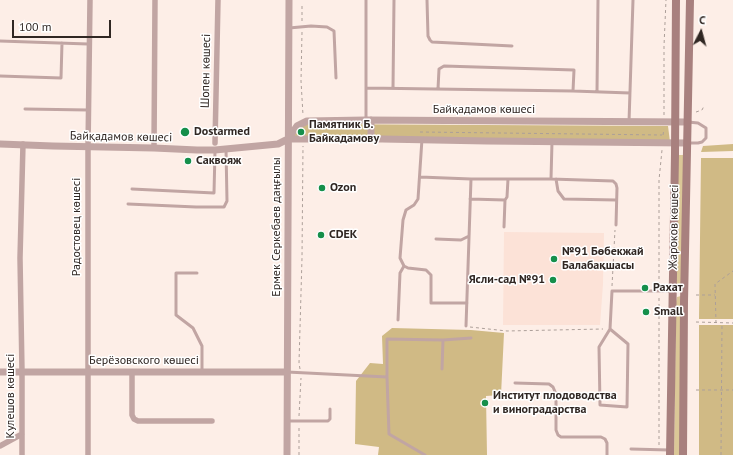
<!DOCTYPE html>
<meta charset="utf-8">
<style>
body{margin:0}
#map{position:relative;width:733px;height:455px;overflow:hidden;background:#fdeee7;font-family:"PT Sans",sans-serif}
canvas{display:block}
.north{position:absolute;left:681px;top:12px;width:40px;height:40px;-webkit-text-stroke:3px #fff;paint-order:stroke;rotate:6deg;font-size:11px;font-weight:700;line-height:16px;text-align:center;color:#302723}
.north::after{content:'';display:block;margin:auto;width:14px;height:18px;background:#302723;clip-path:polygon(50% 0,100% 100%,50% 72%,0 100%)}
.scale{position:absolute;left:12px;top:20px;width:99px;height:18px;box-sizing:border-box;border:2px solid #302723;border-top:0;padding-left:5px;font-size:12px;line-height:14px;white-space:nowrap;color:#302723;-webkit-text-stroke:3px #fff;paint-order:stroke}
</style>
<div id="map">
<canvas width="733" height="455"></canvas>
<div class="north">С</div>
<div class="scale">100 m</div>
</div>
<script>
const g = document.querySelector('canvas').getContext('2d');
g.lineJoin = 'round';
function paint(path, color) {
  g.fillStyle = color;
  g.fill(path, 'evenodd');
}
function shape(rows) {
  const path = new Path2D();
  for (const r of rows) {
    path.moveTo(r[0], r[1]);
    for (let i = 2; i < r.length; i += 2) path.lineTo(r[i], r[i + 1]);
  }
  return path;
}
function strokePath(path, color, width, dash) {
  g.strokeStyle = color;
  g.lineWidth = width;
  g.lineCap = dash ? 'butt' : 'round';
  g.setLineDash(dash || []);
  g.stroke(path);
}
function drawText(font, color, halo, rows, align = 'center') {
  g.font = font + ' "PT Sans",sans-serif';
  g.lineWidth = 3;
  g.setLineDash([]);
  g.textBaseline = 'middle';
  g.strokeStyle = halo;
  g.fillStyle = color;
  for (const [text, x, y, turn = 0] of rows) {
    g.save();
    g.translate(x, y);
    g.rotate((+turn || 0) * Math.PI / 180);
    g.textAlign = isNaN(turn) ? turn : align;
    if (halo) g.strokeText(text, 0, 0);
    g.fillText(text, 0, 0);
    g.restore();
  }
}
paint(shape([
 [504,232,604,233,603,284,600,325,503,325]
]), '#fce2d7');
paint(shape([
 [678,155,684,155,682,289,675,289],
 [681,296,681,455,674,455,676,302,677,297]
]), '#dbc797');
paint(shape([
 [302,124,668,126,670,142,291,137],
 [733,144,733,151,701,152,703,146],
 [701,158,733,158,733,319,699,319],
 [699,325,733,325,733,455,699,455],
 [392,328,471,330,504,333,501,395,486,396,487,455,378,455,379,447,355,444,356,381,370,363,383,364,382,336]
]), '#d0ba85');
strokePath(shape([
 [302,6,302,21],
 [302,32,301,81,303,115],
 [696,112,702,110,704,106],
 [664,115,664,46,666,0],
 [420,132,662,135],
 [663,135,664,129],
 [659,285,659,180,662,150],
 [612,286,615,230],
 [696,295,715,295],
 [696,322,733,323],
 [716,323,715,284,733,271],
 [470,327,507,331,603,329],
 [300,369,299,363,302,258,303,146],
 [696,390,733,390],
 [299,416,301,378],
 [659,445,659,296],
 [299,455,299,426],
 [721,455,722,323]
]), '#ac9f99', 1, [3, 3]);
strokePath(shape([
 [427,0,428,36,430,40,432,42,512,46],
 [289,28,311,26,327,27,334,31,336,78],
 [0,41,88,44],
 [0,76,61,78,62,43],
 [366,88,573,91,630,93],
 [393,88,394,0],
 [438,89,439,69,444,66,574,70,573,91],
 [597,92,598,0],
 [25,109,88,110],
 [366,120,366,0],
 [629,122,633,0],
 [688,122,698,123,706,128,706,138,702,142,698,143,689,143],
 [422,139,418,199,414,205,406,210,403,220,400,258,404,266,408,268,426,270,431,275,431,303,467,303],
 [420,177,471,179,551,179,613,181,616,184,617,188,616,225],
 [551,179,552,142],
 [556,179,558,191,564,199,616,200],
 [132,189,214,193,215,151],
 [470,199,505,200,507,197,508,179],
 [128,204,196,207,224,207,227,201,226,149],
 [504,227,505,200],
 [436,239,461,240,469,236],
 [197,273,176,273,176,315,193,328,202,346,202,372],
 [398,320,400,273,404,266],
 [466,326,471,179],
 [610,329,628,344,627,407,600,405,599,347,610,329,612,291,671,291],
 [443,340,471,338],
 [287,372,387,377,389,434,425,455],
 [387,377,387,339,443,340,442,369],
 [515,383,549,384,553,387,556,394,556,430,558,435,561,437,601,437,605,439,607,443,607,455],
 [287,421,328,421,330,419,330,409],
 [631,449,669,450]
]), '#c1a5a3', 3);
strokePath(shape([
 [215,143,218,0],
 [154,148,155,0],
 [132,373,132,415,134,419,138,421,212,421],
 [0,446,22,434],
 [22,455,22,371,20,258,23,144],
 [88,455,88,149,90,0]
]), '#c1a5a3', 5.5);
strokePath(shape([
 [371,120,371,139],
 [288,139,297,126,307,121,366,120,688,122],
 [0,144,53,146,154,148,197,150,215,150,278,144,288,139,382,139,487,141,687,143],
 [0,372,287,372],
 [287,455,289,0]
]), '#c1a5a3', 7);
strokePath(shape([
 [670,455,675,154,676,0],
 [683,455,684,302,690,0]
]), '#a8807e', 8);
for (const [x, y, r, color] of [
 [185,132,5,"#158f4b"],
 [301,132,4,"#158f4b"],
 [188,161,4,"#158f4b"],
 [322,188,4,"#158f4b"],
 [321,235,4,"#158f4b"],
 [554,259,4,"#158f4b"],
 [553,280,4,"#158f4b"],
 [645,288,4,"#158f4b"],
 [646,312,4,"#158f4b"],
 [485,403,4,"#158f4b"]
]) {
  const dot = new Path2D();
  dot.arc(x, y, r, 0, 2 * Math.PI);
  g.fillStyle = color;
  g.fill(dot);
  strokePath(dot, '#fff', 1.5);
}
drawText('12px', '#302723', '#fff', [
 ["Шопен көшесі",206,71,-89],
 ["Байқадамов көшесі",484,110],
 ["Байқадамов көшесі",121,137,1],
 ["Радостовец көшесі",77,227,-90],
 ["Ермек Серкебаев даңғылы",277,227,-90],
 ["Жароков көшесі",674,227,-89],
 ["Берёзовского көшесі",144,361],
 ["Кулешов көшесі",11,396,-90]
]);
drawText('bold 12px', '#302723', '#fff', [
 ["Памятник Б.",309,125],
 ["Байкадамову",309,139],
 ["Dostarmed",194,132],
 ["Саквояж",196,161],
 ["Ozon",330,188],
 ["CDEK",329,235],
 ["№91 Бөбекжай",562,252],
 ["Балабақшасы",562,266],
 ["Ясли-сад №91",545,280,"right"],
 ["Рахат",653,288],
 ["Small",654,312],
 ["Институт плодоводства",493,396],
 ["и виноградарства",493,410]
], 'left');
</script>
